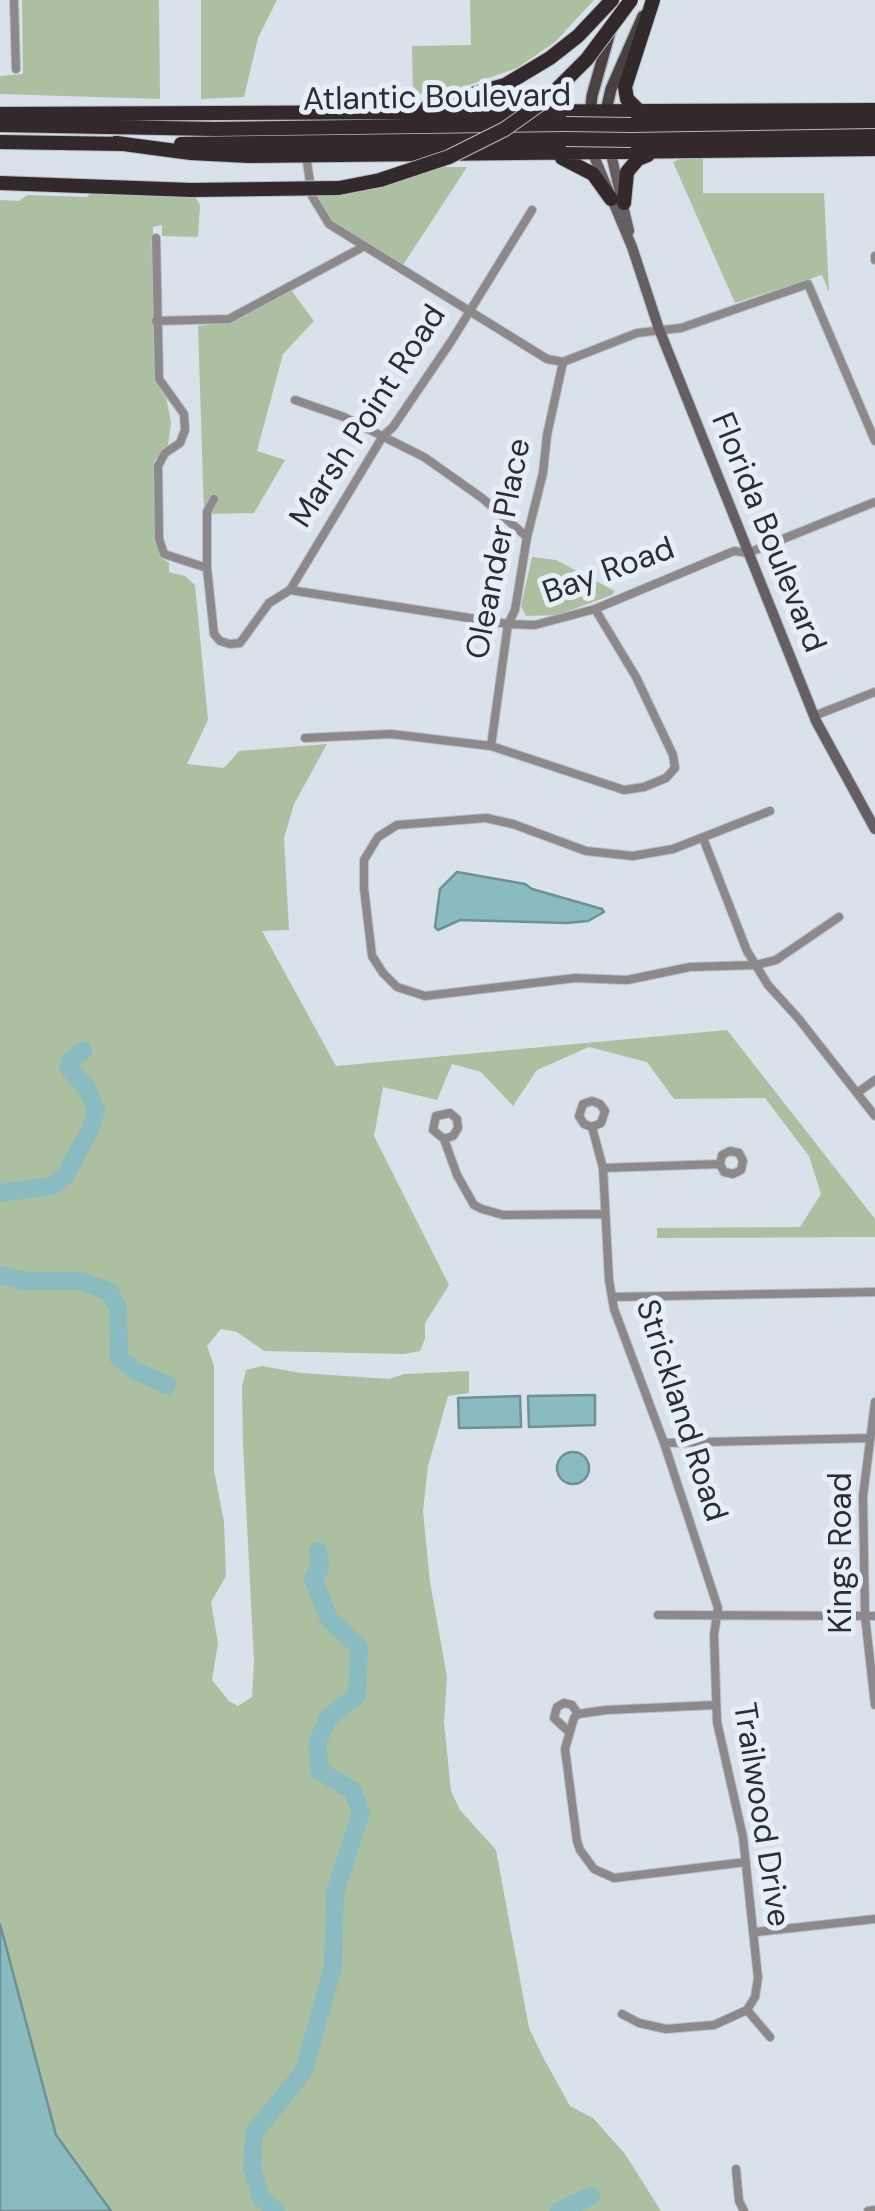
<!DOCTYPE html>
<style>
body{margin:0}
canvas{display:block;background:#d9e1eb}
</style>
<canvas width="875" height="2211"></canvas>
<script>
const g = document.querySelector('canvas').getContext('2d');
g.lineJoin = 'round';
function paint(path, color) {
  g.fillStyle = color;
  g.fill(path, 'evenodd');
}
function shape(rows) {
  const path = new Path2D();
  for (const r of rows) {
    if (r.length === 3) {
      path.moveTo(r[0] + r[2], r[1]);
      path.arc(r[0], r[1], r[2], 0, 2 * Math.PI);
      continue;
    }
    path.moveTo(r[0], r[1]);
    for (let i = 2; i < r.length; i += 2) path.lineTo(r[i], r[i + 1]);
  }
  return path;
}
function strokePath(path, color, width, dash) {
  g.strokeStyle = color;
  g.lineWidth = width;
  g.lineCap = dash ? 'butt' : 'round';
  g.setLineDash(dash || []);
  g.stroke(path);
}
function drawText(font, color, halo, rows, align = 'center') {
  g.font = font + ' "DM Sans",sans-serif';
  g.lineWidth = 10;
  g.setLineDash([]);
  g.textBaseline = 'middle';
  g.strokeStyle = halo;
  g.fillStyle = color;
  for (const [text, x, y, turn = 0] of rows) {
    g.save();
    g.translate(x, y);
    g.rotate((+turn || 0) * Math.PI / 180);
    g.textAlign = isNaN(turn) ? turn : align;
    if (halo) g.strokeText(text, 0, 0);
    g.fillText(text, 0, 0);
    g.restore();
  }
}
paint(shape([
 [22,0,159,0,160,99,0,94,0,76,23,74],
 [201,0,277,0,258,38,244,97,201,99],
 [470,0,594,0,555,42,517,68,455,90,413,94,412,46,471,45],
 [703,156,703,193,824,193,829,292,822,275,735,303,673,162,684,157],
 [441,167,467,167,403,265,348,233,326,215,318,195,384,185],
 [91,192,194,195,200,205,198,237,162,236,162,225,153,227,154,368,156,383,166,396,171,423,168,445,154,461,154,540,162,558,169,563,169,572,185,576,195,585,208,720,187,764,224,768,239,751,327,744,294,804,284,838,289,930,262,931,336,1066,727,1030,875,1219,875,1237,657,1238,657,1228,800,1227,821,1194,809,1156,765,1098,674,1099,647,1062,589,1047,537,1070,513,1106,481,1072,452,1064,437,1100,383,1087,374,1136,449,1285,425,1323,425,1339,420,1351,404,1354,264,1351,237,1332,221,1329,207,1346,214,1366,214,1470,224,1522,226,1576,211,1602,218,1643,212,1680,229,1701,238,1706,252,1697,254,1662,243,1445,242,1387,246,1370,262,1366,301,1373,389,1379,404,1374,469,1371,469,1393,448,1396,428,1466,423,1511,430,1582,447,1677,444,1722,451,1791,460,1810,496,1850,529,2028,543,2057,570,2106,593,2118,625,2154,661,2211,111,2211,56,2135,0,1924,0,200,19,201,27,195,87,197],
 [291,290,314,321,283,354,257,451,285,460,254,513,204,514,198,326,226,323],
 [532,557,556,560,615,591,612,595,557,615,526,616,521,606]
]), '#acbfa1');
const water = shape([
 [457,872,525,884,532,889,602,909,604,912,588,921,567,923,460,920,438,930,435,927,440,889,457,872],
 [595,1395,595,1425,529,1427,528,1396,595,1395],
 [520,1396,521,1427,459,1428,458,1398,520,1396],
 [573,1468,16],
 [0,1924,56,2135,111,2211,0,2211,0,1924]
]);
paint(water, '#89bbc0');
strokePath(water, '#6d9195', 2.5);
strokePath(shape([
 [0,1193,52,1186,65,1176,90,1130,96,1110,86,1087,68,1068,70,1061,83,1051],
 [0,1275,26,1281,81,1281,110,1292,118,1309,119,1358,136,1371,167,1385],
 [276,2211,261,2198,252,2167,254,2133,304,2071,333,1966,335,1893,361,1812,353,1791,320,1771,317,1743,328,1718,357,1695,359,1647,329,1619,313,1578,320,1569,318,1551],
 [559,2211,591,2196]
]), '#89bbc0', 18);
const street = shape([
 [14,0,16,69],
 [306,155,312,196,329,224,547,359,563,362,637,333,681,328,808,284,875,441],
 [156,238,159,379,184,414,185,430,180,443,165,453,158,466,159,539,164,554,207,568,214,634,220,641,230,644,240,643,269,603,290,590,383,436,393,427,452,340,532,210],
 [875,256,875,260],
 [156,321,229,319,363,247],
 [295,400,344,417,424,457,482,498,527,537],
 [207,568,207,512,214,499],
 [290,590,508,624,535,625,595,609,734,551,748,553,875,502],
 [814,716,875,692],
 [305,738,391,734,491,746,624,790,644,787,666,778,675,768,673,755,636,677,595,609],
 [491,746,508,624,515,610,527,537,543,473,547,435,563,362],
 [770,811,673,849,633,856,586,851,513,824,486,818,397,825,378,837,364,860,364,888,372,956,383,973,397,987,425,996,575,978,627,980,690,967,756,965,776,960,839,917],
 [703,838,747,951,768,985,798,1018,875,1116],
 [857,1093,875,1080],
 [592,1127,601,1123,605,1111,600,1104,592,1101,583,1104,579,1116,584,1124,592,1127,603,1168,609,1280,614,1309,664,1443,718,1608,714,1635,717,1722,743,1837,758,1978,755,1997,747,2010,714,2025,666,2029,639,2023,622,2014],
 [444,1139,453,1136,458,1128,457,1119,450,1113,436,1116,433,1130,444,1139,457,1175,474,1205,482,1209,503,1215,605,1214],
 [603,1168,720,1164,724,1172,733,1174,741,1170,743,1161,739,1153,730,1151,722,1155,720,1164],
 [612,1297,875,1292],
 [875,1402,863,1496,865,1616,875,1705],
 [664,1443,870,1438],
 [658,1615,875,1616],
 [715,1705,606,1710,578,1714,574,1718,565,1749,577,1841,580,1850,594,1869,614,1878,746,1862],
 [568,1731,554,1718,557,1707,564,1703,572,1705,578,1714],
 [756,1932,875,1919],
 [747,2010,770,2037],
 [736,2169,739,2201,744,2211],
 [868,2211,875,2210]
]);
const secondary = shape([
 [593,154,632,247,659,329,816,721,875,829],
 [611,154,629,231]
]);
const primary = shape([
 [605,115,611,89,643,16],
 [590,116,592,96,610,32]
]);
const highway = shape([
 [427,107,505,85,550,58,578,36,612,0],
 [638,110,627,99,625,87,653,0],
 [0,114,875,110],
 [0,125,215,129,566,124],
 [631,125,875,121],
 [631,140,875,136],
 [0,142,124,144],
 [116,143,191,153,249,156,875,149],
 [181,144,566,139],
 [562,158,593,174,611,199],
 [0,183,191,190],
 [624,203,627,172,638,159,648,155]
]);
strokePath(street, '#b6bdc6', 10);
strokePath(secondary, '#b6bdc6', 12);
strokePath(primary, '#b6bdc6', 14);
strokePath(highway, '#b6bdc6', 16);
strokePath(street, '#8d8889', 8);
strokePath(secondary, '#665e60', 10);
strokePath(primary, '#4a4143', 11);
strokePath(highway, '#33292c', 14);
const highwayBridge = shape([
 [566,124,631,125],
 [566,139,631,140],
 [191,190,339,188,380,180,449,157,505,129,547,99,587,59,631,0]
]);
strokePath(highwayBridge, '#b6bdc6', 16, []);
strokePath(highwayBridge, '#33292c', 14);
drawText('32px', '#2b2e32', '#e6eef8', [
 ["Atlantic Boulevard",437,99,-1],
 ["Marsh Point Road",369,417,-57],
 ["Florida Boulevard",767,533,68],
 ["Oleander Place",500,549,-79],
 ["Bay Road",609,572,-20],
 ["Strickland Road",680,1411,72],
 ["Kings Road",843,1553,-90],
 ["Trailwood Drive",760,1815,81]
]);
</script>
